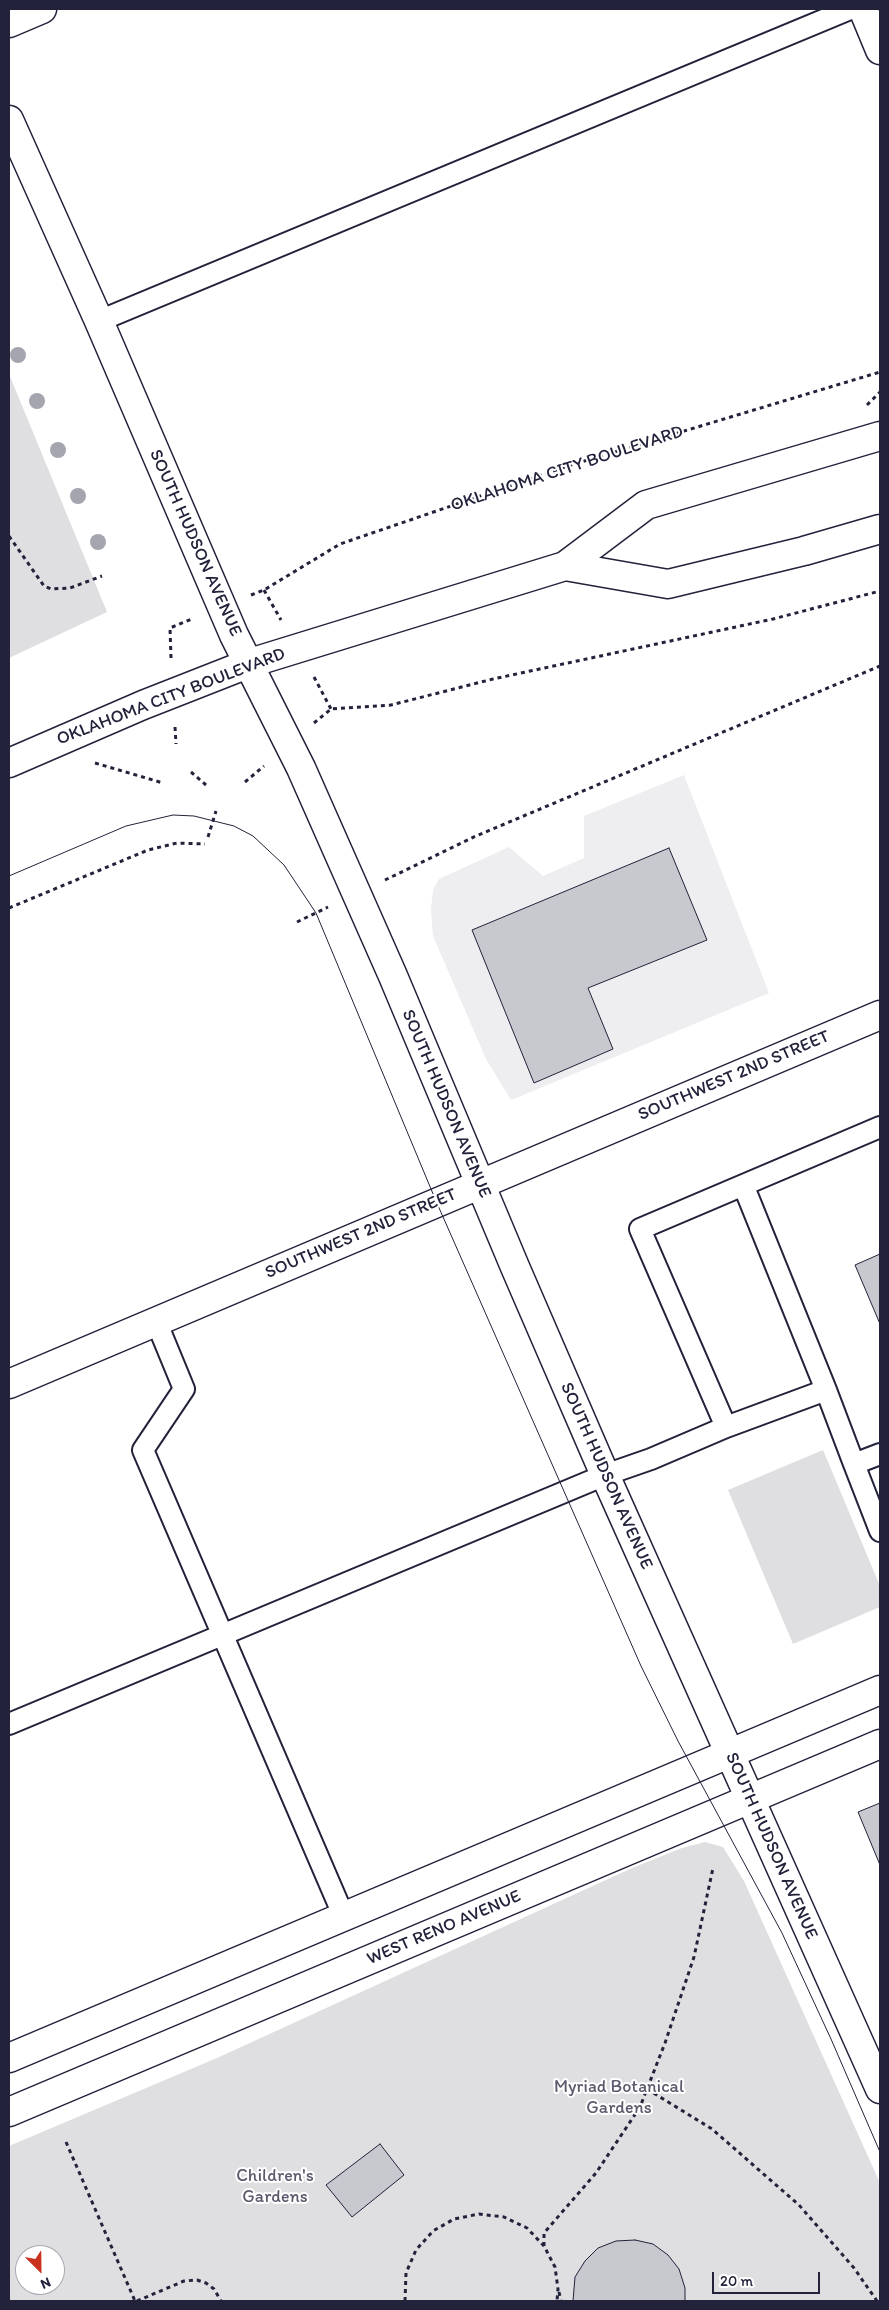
<!DOCTYPE html>
<style>
body{margin:0}
#map{position:relative;width:889px;height:2310px;overflow:hidden;background:#fff;font-family:Itim,sans-serif}
canvas{display:block}
.frame{position:absolute;inset:0;border:10px solid #22223b;pointer-events:none}
.north{position:absolute;left:15px;top:2245px;width:50px;height:50px;box-sizing:border-box;background:#fff;border:1px solid #a7a7b1;border-radius:50%;rotate:157deg;font-size:14px;font-weight:700;line-height:20px;text-align:center;color:#22223b}
.north::after{content:'';display:block;margin:auto;width:18px;height:22px;background:#c8321e;clip-path:polygon(50% 0,100% 100%,50% 72%,0 100%)}
.scale{position:absolute;left:712px;top:2272px;width:108px;height:22px;box-sizing:border-box;border:2px solid #22223b;border-top:0;padding-left:6px;font-size:15px;line-height:18px;white-space:nowrap;color:#22223b;-webkit-text-stroke:4px #fff;paint-order:stroke}
</style>
<div id="map">
<canvas width="889" height="2310"></canvas>
<div class="frame"></div>
<div class="north">N</div>
<div class="scale">20 m</div>
</div>
<script>
const g = document.querySelector('canvas').getContext('2d');
g.lineJoin = 'round';
function paint(path, color) {
  g.fillStyle = color;
  g.fill(path, 'evenodd');
}
function shape(rows) {
  const path = new Path2D();
  for (const r of rows) {
    path.moveTo(r[0], r[1]);
    for (let i = 2; i < r.length; i += 2) path.lineTo(r[i], r[i + 1]);
  }
  return path;
}
function strokePath(path, color, width, dash) {
  g.strokeStyle = color;
  g.lineWidth = width;
  g.lineCap = dash ? 'butt' : 'round';
  g.setLineDash(dash || []);
  g.stroke(path);
}
function drawText(font, color, halo, rows, align = 'center') {
  g.font = font + ' Itim,sans-serif';
  g.lineWidth = 4;
  g.setLineDash([]);
  g.textBaseline = 'middle';
  g.strokeStyle = halo;
  g.fillStyle = color;
  for (const [text, x, y, turn = 0] of rows) {
    g.save();
    g.translate(x, y);
    g.rotate((+turn || 0) * Math.PI / 180);
    g.textAlign = isNaN(turn) ? turn : align;
    if (halo) g.strokeText(text, 0, 0);
    g.fillText(text, 0, 0);
    g.restore();
  }
}
paint(shape([
 [684,775,769,993,511,1100,486,1059,433,936,431,909,433,890,439,879,509,847,543,876,584,858,584,816]
]), '#eeeef1');
paint(shape([
 [9,374,107,612,9,658],
 [823,1450,880,1586,880,1607,793,1644,728,1490],
 [705,1842,723,1847,744,1881,880,2183,880,2301,9,2301,9,2146,217,2058,632,1868,682,1848],
 [25,2255,55,2255,55,2285,25,2285]
]), '#dfdfe2');
const building = shape([
 [669,848,707,940,588,988,613,1049,534,1083,472,930,669,848],
 [880,1254,880,1324,855,1265,880,1254],
 [880,1803,880,1865,858,1812,880,1803],
 [380,2144,404,2175,352,2217,326,2185,380,2144],
 [635,2240,653,2244,668,2255,679,2269,685,2288,685,2301,573,2301,575,2277,585,2261,598,2248,616,2241,635,2240]
]);
paint(building, '#c8c8cf');
strokePath(building, '#22223b', 1);
const lane = shape([
 [99,321,850,9],
 [744,1187,826,1390],
 [156,1321,184,1389,143,1450,344,1917],
 [726,1427,640,1229,880,1127],
 [854,1464,880,1531],
 [9,1724,605,1475,651,1459,726,1427,826,1390,854,1464,880,1454]
]);
const secondary = shape([
 [863,9,880,50],
 [9,23,42,9],
 [9,120,99,321,234,635,301,768,393,976,515,1267,605,1475,880,2089],
 [9,1384,880,1015],
 [9,2058,880,1690],
 [9,2112,880,1744]
]);
const primary = shape([
 [565,566,668,584,804,551,880,529],
 [9,763,143,705,250,663,565,566,646,505,880,436]
]);
strokePath(lane, '#22223b', 24);
strokePath(secondary, '#22223b', 31);
strokePath(primary, '#22223b', 31);
strokePath(shape([
 [867,405,880,392],
 [9,536,44,586,51,589,70,588,102,576],
 [264,590,281,620],
 [251,595,264,590,340,544,568,466,880,372],
 [171,658,170,628,192,619],
 [314,677,331,709],
 [314,723,331,709,391,705,493,679,773,619,880,591],
 [175,727,176,744],
 [95,763,163,783],
 [191,772,206,785],
 [245,782,264,766],
 [208,837,216,811],
 [385,880,476,836,880,666],
 [9,908,148,850,177,843,205,844],
 [297,922,328,907],
 [647,2089,712,2129,799,2205,854,2268,877,2301],
 [66,2142,135,2301],
 [544,2246,544,2233,596,2173,640,2107,665,2043,694,1957,713,1868],
 [559,2292,561,2301],
 [137,2301,184,2281,197,2280,206,2283,214,2289,221,2301],
 [405,2301,406,2273,416,2250,433,2231,454,2219,479,2214,504,2217,527,2228,544,2246,555,2267,558,2289,557,2301]
]), '#22223b', 3, [4, 4]);
strokePath(lane, '#fff', 20);
strokePath(secondary, '#fff', 28);
strokePath(primary, '#fff', 28);
strokePath(shape([
 [9,876,126,826,173,815,194,816,234,826,253,836,284,865,316,913,436,1201,641,1666,678,1741,782,1933,831,2039,880,2152]
]), '#22223b', 1);
g.fillStyle = '#a5a5af';
for (const [x, y] of [
 [18,355],
 [37,401],
 [58,450],
 [78,496],
 [98,542]
]) {
  g.beginPath();
  g.arc(x, y, 8, 0, 2 * Math.PI);
  g.fill();
}
drawText('18px', '#22223b', '#fff', [
 ["OKLAHOMA CITY BOULEVARD",567,469,-18],
 ["SOUTH HUDSON AVENUE",195,543,66],
 ["OKLAHOMA CITY BOULEVARD",171,697,-21],
 ["SOUTHWEST 2ND STREET",734,1076,-23],
 ["SOUTH HUDSON AVENUE",446,1104,67],
 ["SOUTHWEST 2ND STREET",361,1234,-23],
 ["SOUTH HUDSON AVENUE",606,1476,66],
 ["SOUTH HUDSON AVENUE",771,1846,66],
 ["WEST RENO AVENUE",444,1928,-23]
]);
drawText('18px', '#5b5b6d', '#fff', [
 ["Myriad Botanical",619,2087],
 ["Gardens",619,2108],
 ["Children's",275,2176],
 ["Gardens",275,2197]
]);
</script>
